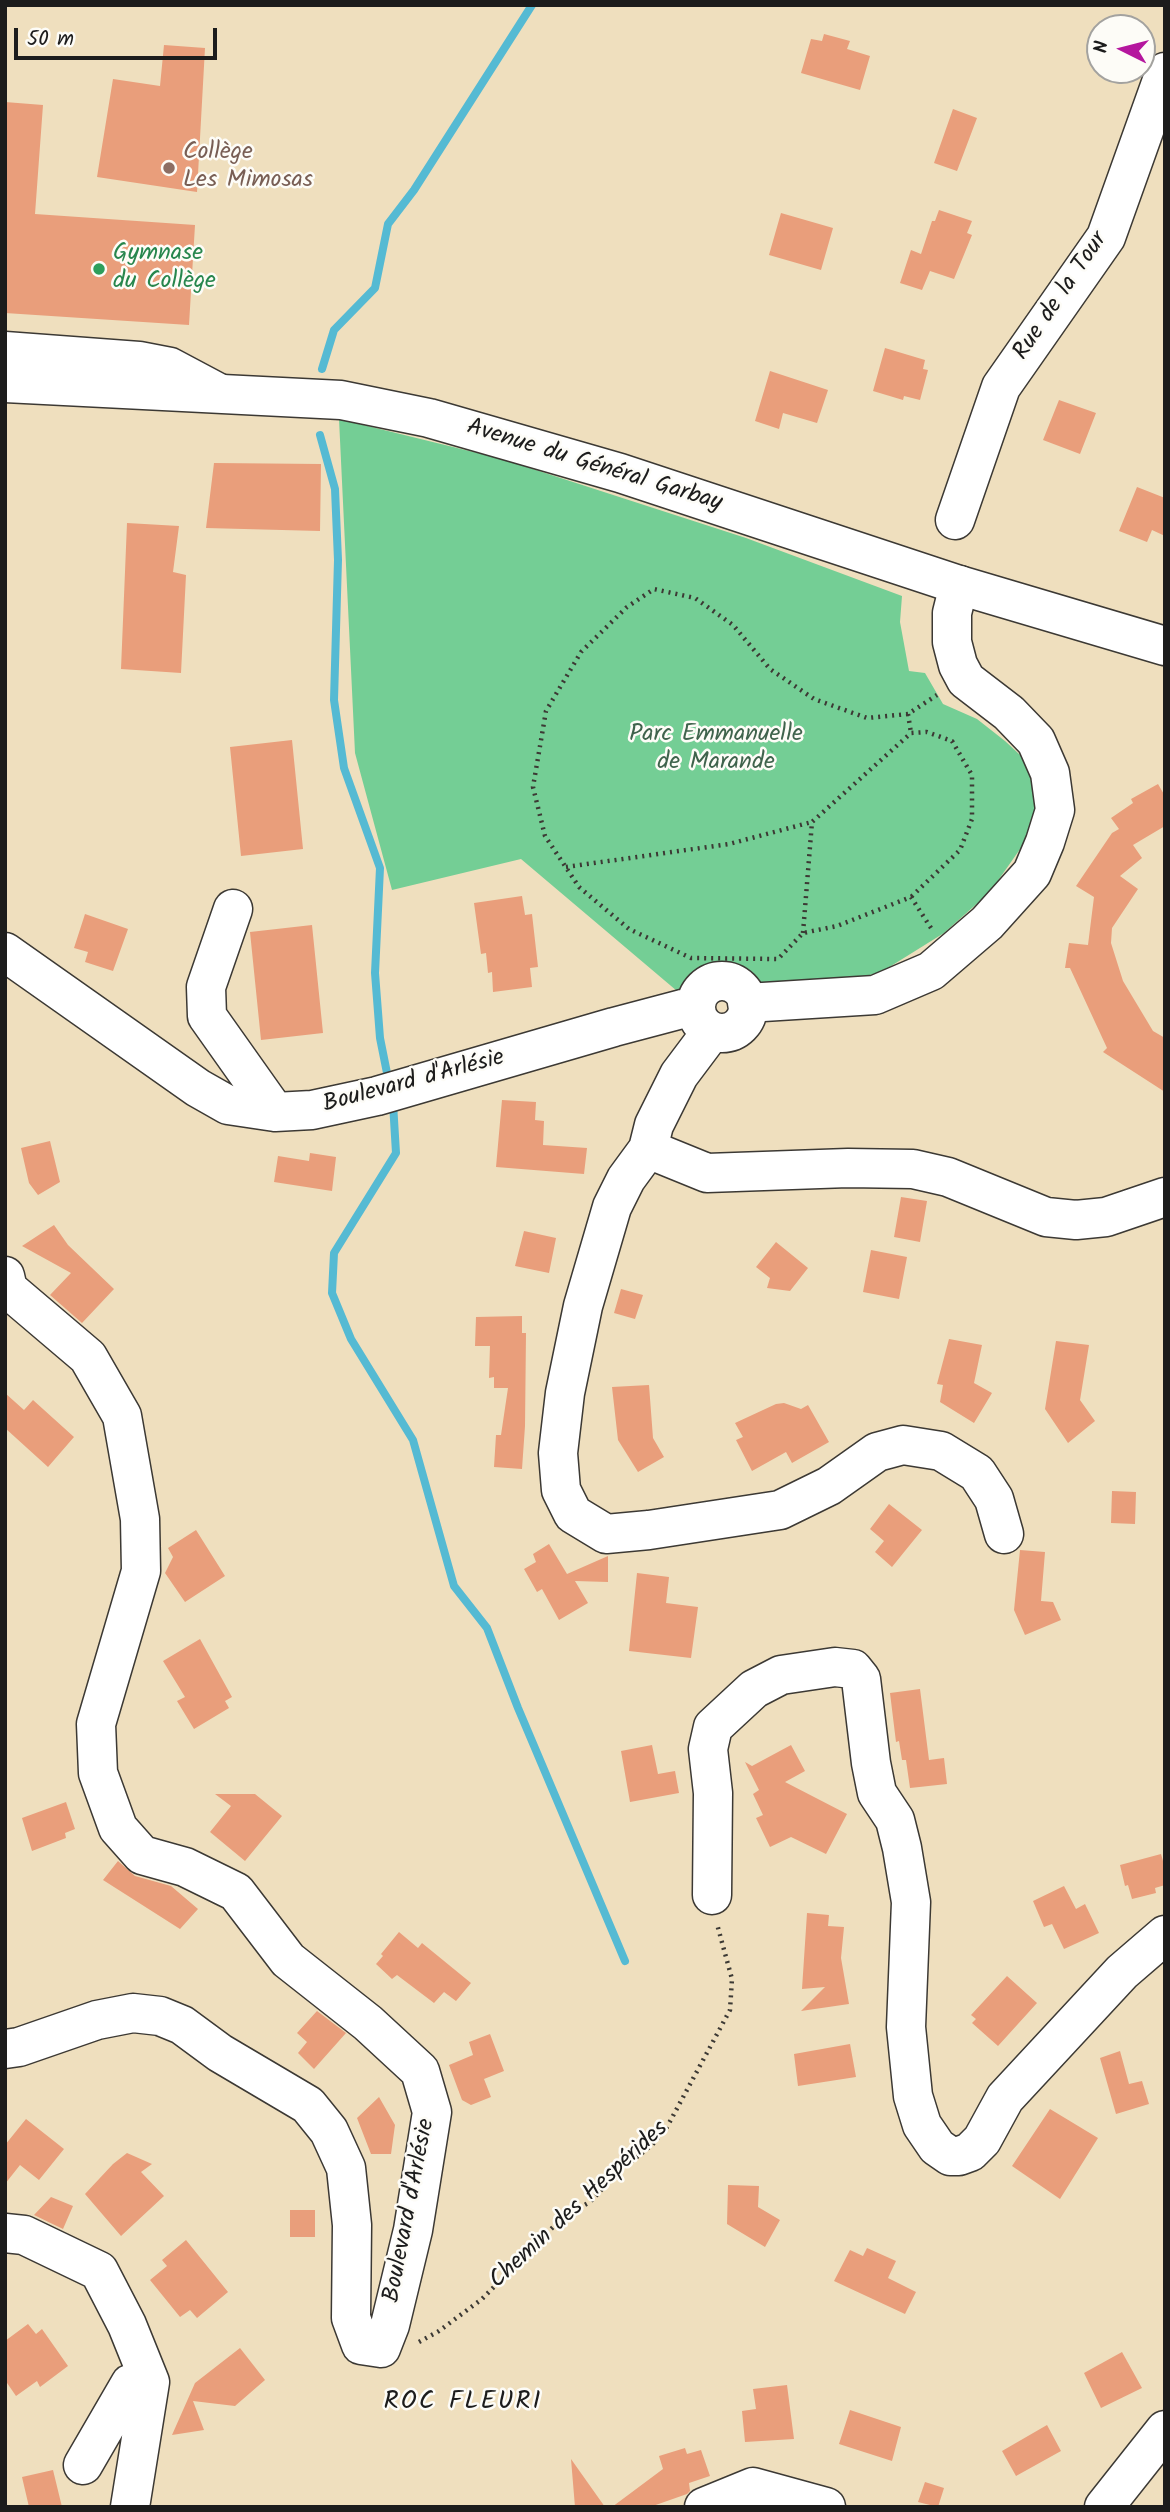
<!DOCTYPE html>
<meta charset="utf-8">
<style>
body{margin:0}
#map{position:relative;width:1170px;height:2512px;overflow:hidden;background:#efdfbe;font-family:Kalam,sans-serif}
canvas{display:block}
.frame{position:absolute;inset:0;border:7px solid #1c1c1c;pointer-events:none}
.north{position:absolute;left:1086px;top:14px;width:70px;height:70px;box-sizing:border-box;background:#fdfcf7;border:2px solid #a3a29f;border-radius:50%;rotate:276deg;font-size:19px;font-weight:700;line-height:28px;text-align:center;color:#1c1c1c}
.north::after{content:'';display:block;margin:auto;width:24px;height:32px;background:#b5179e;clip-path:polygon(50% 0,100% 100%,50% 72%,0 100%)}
.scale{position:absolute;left:14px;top:28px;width:203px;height:32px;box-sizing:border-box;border:4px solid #1c1c1c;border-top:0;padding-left:9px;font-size:21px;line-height:24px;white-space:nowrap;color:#1c1c1c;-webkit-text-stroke:5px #fdfcf7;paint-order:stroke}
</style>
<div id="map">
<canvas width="1170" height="2512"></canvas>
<div class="frame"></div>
<div class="north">N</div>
<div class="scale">50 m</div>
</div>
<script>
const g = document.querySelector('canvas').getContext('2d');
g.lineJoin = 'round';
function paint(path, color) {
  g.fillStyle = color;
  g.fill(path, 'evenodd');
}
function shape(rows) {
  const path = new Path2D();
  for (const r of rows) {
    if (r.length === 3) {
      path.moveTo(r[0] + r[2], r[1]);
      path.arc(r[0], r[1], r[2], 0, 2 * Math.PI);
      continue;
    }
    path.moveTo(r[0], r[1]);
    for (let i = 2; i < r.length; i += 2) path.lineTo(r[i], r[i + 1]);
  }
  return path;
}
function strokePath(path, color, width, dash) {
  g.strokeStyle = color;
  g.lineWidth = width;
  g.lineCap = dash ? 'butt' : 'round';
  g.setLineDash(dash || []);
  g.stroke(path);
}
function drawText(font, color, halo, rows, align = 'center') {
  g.font = font + ' Kalam,sans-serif';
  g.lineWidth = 5;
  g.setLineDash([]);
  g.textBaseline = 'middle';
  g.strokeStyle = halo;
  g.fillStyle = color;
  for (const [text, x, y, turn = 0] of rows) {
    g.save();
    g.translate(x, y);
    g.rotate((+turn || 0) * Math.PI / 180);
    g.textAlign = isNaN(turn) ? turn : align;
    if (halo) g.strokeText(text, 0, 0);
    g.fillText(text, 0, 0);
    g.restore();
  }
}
paint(shape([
 [339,419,502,459,746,538,902,596,900,622,909,671,925,673,943,704,977,719,1005,741,1032,766,1036,803,1032,832,990,892,944,933,883,971,856,979,793,987,677,991,521,859,392,890,355,753]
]), '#74ce95');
strokePath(shape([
 [322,369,334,330,375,288,388,224,414,190,532,5],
 [320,435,335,489,338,560,334,700,344,768,380,868,375,973,380,1038,389,1083],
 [393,1103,396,1153,334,1253,332,1293,351,1339,413,1440,454,1586,487,1628,518,1708,625,1961]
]), '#55bad3', 8);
paint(shape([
 [824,34,850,41,847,49,870,56,860,90,801,73,811,39,822,41],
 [164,45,205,48,197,192,97,177,113,79,160,86],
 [5,102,43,105,35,214,195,225,189,325,5,313],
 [953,109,977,118,957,171,934,163],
 [939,210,972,221,967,233,972,235,954,279,930,271,922,290,900,283,911,250,921,254,932,221,935,221],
 [781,213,833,228,821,270,769,255],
 [885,348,925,360,923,369,928,370,920,400,904,396,903,400,873,391],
 [770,371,828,390,817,423,783,413,779,429,755,421],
 [1059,400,1096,413,1080,454,1043,440],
 [214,463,321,464,320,531,206,528],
 [1137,487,1165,498,1165,536,1152,530,1147,542,1119,531],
 [127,523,179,526,173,572,186,575,181,673,121,669],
 [292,740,303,849,241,856,230,747],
 [1158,784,1165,796,1165,826,1133,845,1142,858,1120,876,1138,889,1112,928,1111,943,1123,981,1153,1031,1165,1038,1165,1092,1103,1052,1107,1048,1070,968,1065,968,1069,943,1088,945,1094,897,1076,886,1112,833,1119,829,1111,818,1133,803,1131,799],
 [522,896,525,915,532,914,538,967,530,968,532,987,493,992,492,972,488,973,486,953,481,954,474,903],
 [85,914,128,929,113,971,85,962,88,952,74,948],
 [312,925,323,1033,261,1040,250,932],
 [502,1100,536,1102,535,1120,544,1121,543,1145,587,1148,584,1174,496,1167],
 [50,1141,60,1182,38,1195,29,1183,21,1148],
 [310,1153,336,1157,332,1191,274,1182,278,1156,309,1161],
 [901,1197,927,1201,920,1242,894,1237],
 [54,1225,68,1245,114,1289,82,1323,50,1295,71,1273,22,1246],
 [524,1231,556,1238,549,1273,515,1266],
 [776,1242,808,1268,790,1291,767,1288,770,1278,756,1267],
 [871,1250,907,1257,899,1299,863,1292],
 [621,1289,643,1295,635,1319,614,1313],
 [522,1316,522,1333,526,1333,525,1426,522,1469,494,1467,496,1435,501,1435,508,1388,494,1388,494,1377,489,1378,490,1346,475,1346,476,1317],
 [949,1339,982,1345,974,1383,992,1393,974,1423,940,1402,943,1385,937,1384],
 [1056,1341,1089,1345,1080,1400,1095,1421,1068,1443,1045,1409],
 [649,1385,653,1438,664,1457,638,1472,618,1440,612,1387],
 [5,1393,24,1410,33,1400,74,1437,48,1467,5,1428],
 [784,1403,801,1409,808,1405,829,1442,792,1463,786,1452,752,1471,736,1440,743,1437,735,1423,776,1404],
 [1112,1491,1136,1492,1135,1524,1111,1523],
 [889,1504,922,1530,892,1567,875,1552,884,1541,870,1529],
 [196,1530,225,1576,185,1602,165,1573,173,1557,168,1548],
 [549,1544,567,1574,608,1556,608,1582,575,1581,588,1603,559,1620,542,1589,537,1592,524,1569,536,1562,533,1554],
 [1020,1550,1045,1552,1041,1601,1053,1602,1061,1620,1025,1635,1014,1610],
 [637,1573,669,1577,666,1603,698,1607,691,1658,629,1651],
 [200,1639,232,1697,225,1701,229,1708,194,1729,177,1701,185,1697,163,1661],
 [920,1689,929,1760,944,1758,947,1784,910,1788,906,1760,902,1760,899,1741,896,1742,890,1693],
 [652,1745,658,1774,675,1771,679,1793,630,1802,621,1751],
 [791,1745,805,1771,785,1782,847,1814,826,1854,791,1837,770,1847,756,1818,763,1815,753,1794,759,1790,745,1762,752,1766],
 [215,1794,255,1794,282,1816,245,1861,210,1832,231,1806],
 [66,1802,75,1829,65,1833,66,1838,32,1851,22,1818],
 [1161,1854,1165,1868,1165,1885,1155,1888,1156,1893,1132,1899,1128,1885,1125,1886,1120,1865],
 [118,1861,135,1876,171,1886,198,1909,180,1929,103,1880],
 [1064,1886,1076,1909,1085,1904,1099,1933,1064,1949,1052,1924,1044,1927,1033,1901],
 [807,1913,829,1915,828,1926,844,1927,841,1958,849,2004,801,2011,825,1987,802,1989],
 [399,1932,418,1948,422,1943,471,1983,456,2001,444,1992,434,2003,397,1975,392,1979,376,1964,383,1956,381,1954],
 [1007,1976,1037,2003,998,2046,972,2023,976,2019,971,2015],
 [317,2011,346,2033,314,2069,298,2053,307,2042,297,2033],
 [490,2034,504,2071,484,2079,491,2097,471,2105,462,2100,449,2065,473,2055,469,2042],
 [850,2044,856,2077,798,2086,794,2054],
 [1120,2051,1129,2084,1142,2081,1149,2104,1116,2114,1100,2058],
 [379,2097,395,2125,391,2154,371,2154,357,2118],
 [1050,2109,1098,2138,1060,2199,1012,2166],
 [26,2119,64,2149,39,2180,20,2165,5,2184,5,2145],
 [127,2153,152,2164,141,2172,164,2196,121,2236,85,2194,113,2164],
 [728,2185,759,2186,758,2207,780,2220,765,2247,727,2224],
 [51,2197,73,2206,63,2229,34,2215],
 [290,2210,315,2210,315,2237,290,2237],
 [186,2240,228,2292,197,2318,190,2310,180,2317,150,2280,167,2266,162,2260],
 [867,2248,896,2261,888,2278,916,2292,905,2314,834,2281,850,2250,863,2256],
 [28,2324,36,2334,42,2329,68,2366,40,2387,37,2381,16,2396,5,2380,5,2341],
 [240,2348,265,2380,235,2406,193,2401,204,2430,172,2435,195,2383],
 [1122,2352,1142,2388,1101,2408,1084,2373],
 [787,2385,794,2439,745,2442,742,2411,756,2409,753,2389],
 [850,2410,901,2427,892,2461,839,2444],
 [1047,2425,1061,2451,1016,2476,1002,2451],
 [685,2448,687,2454,701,2450,710,2476,689,2483,690,2491,687,2494,650,2507,612,2507,663,2469,659,2456],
 [571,2459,605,2507,575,2507],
 [53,2470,62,2507,29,2507,22,2477],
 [925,2482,944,2488,938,2507,918,2502]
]), '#e99e7b');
const minor = shape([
 [5,351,139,361,170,367,217,392],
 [955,520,1001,387,1106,237,1165,72],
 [233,909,206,987,207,1016,275,1112],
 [5,952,198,1088,228,1105,275,1112,312,1110,377,1096,614,1027,682,1009,696,1008],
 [722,1007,26],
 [747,1003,875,995,931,971,987,923,1032,873,1045,842,1055,810,1050,773,1036,741,1009,713,966,680,958,665,952,642,952,613,959,585],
 [712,1031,679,1075,654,1125,648,1149,626,1179,612,1207,583,1306,565,1393,558,1453,561,1490,573,1514,606,1534,649,1530,780,1510,829,1486,877,1452,903,1445,941,1451,977,1473,994,1499,1004,1534],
 [648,1149,707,1173,848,1168,913,1169,948,1177,1046,1217,1076,1220,1106,1217,1165,1197],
 [5,1276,8,1289,88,1357,122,1416,140,1519,141,1571,96,1724,98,1773,118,1828,142,1855,185,1867,236,1892,288,1960,368,2023,420,2071,432,2112,413,2230,390,2325,381,2348,361,2345,351,2318,352,2225,346,2168,329,2131,308,2105,220,2053,182,2025,160,2016,133,2013,97,2020,19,2047,5,2049],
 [712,1895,713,1793,708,1749,713,1727,754,1689,781,1675,835,1667,853,1669,861,1679,871,1763,877,1793,895,1820,902,1848,911,1902,906,2027,913,2096,922,2125,937,2147,950,2156,959,2156,970,2152,982,2140,1005,2098,1122,1972,1165,1935],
 [5,2233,24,2235,99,2271,127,2325,150,2382,130,2507],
 [83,2465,130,2384,150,2382],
 [704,2507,753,2487,826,2507],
 [1104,2507,1165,2430]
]);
const major = shape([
 [5,383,341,400,429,418,620,473,959,585,1165,646]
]);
strokePath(minor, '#3c3934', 41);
strokePath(major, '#3c3934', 41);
strokePath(shape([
 [908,714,911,733],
 [566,867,729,844,812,822],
 [931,928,911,897,837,926,803,933,778,959,691,958,629,929,579,887,545,836,533,787,546,711,581,652,627,607,654,589,695,598,733,625,770,669,814,699,867,718,908,714,937,695],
 [803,933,812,822,911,733,927,732,952,741,972,775,972,819,960,850,911,897],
 [419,2342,439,2331,482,2299,564,2216,590,2202,618,2172,652,2145,667,2127,730,2010,732,1979,717,1924]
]), '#3c3934', 4.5, [2, 5]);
strokePath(minor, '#fff', 38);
strokePath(major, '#fff', 38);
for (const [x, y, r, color] of [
 [169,168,7,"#8d6e63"],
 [99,269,7,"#2e9e5b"]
]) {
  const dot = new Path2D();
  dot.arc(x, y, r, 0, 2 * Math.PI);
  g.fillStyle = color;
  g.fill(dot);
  strokePath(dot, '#fdfcf7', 2.5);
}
drawText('24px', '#785e54', '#fdfcf7', [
 ["Collège",183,154],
 ["Les Mimosas",183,182]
], 'left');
drawText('24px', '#27864d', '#fdfcf7', [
 ["Gymnase",113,255],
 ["du Collège",113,283]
], 'left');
drawText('24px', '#1c1c1c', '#fdfcf7', [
 ["Rue de la Tour",1062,297,-56],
 ["Avenue du Général Garbay",594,467,17],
 ["Boulevard d'Arlésie",414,1083,-15],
 ["Chemin des Hespérides",580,2206,-43],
 ["Boulevard d'Arlésie",411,2211,-79]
]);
drawText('24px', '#3f634c', '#fdfcf7', [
 ["Parc Emmanuelle",716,736],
 ["de Marande",716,764]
]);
g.letterSpacing = '2px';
drawText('26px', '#1c1c1c', '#fdfcf7', [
 ["ROC FLEURI",463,2404]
]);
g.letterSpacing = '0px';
</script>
